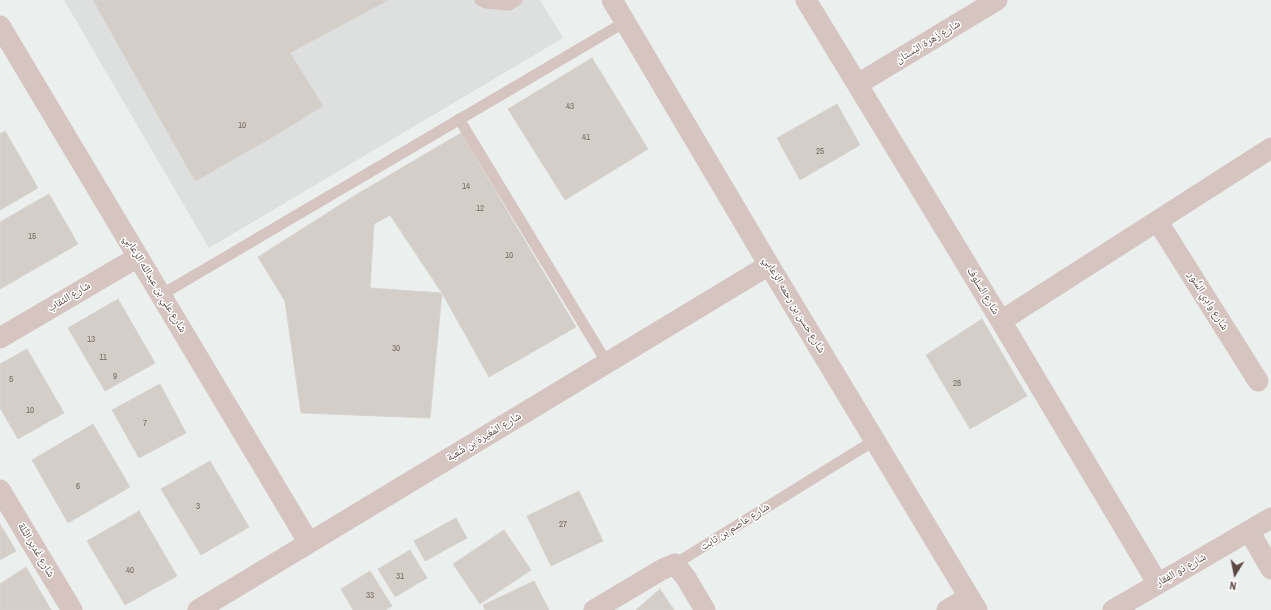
<!DOCTYPE html>
<meta charset="utf-8">
<style>
body{margin:0}
#map{position:relative;width:1271px;height:610px;overflow:hidden;background:#ebefee;font-family:"Archivo Narrow",sans-serif}
canvas{display:block}
.north{position:absolute;left:1215px;top:554px;width:40px;height:40px;-webkit-text-stroke:3px #fff;paint-order:stroke;rotate:190deg;font-size:11px;font-weight:700;line-height:16px;text-align:center;color:#5b4842}
.north::after{content:'';display:block;margin:auto;width:14px;height:18px;background:#5b4842;clip-path:polygon(50% 0,100% 100%,50% 72%,0 100%)}
</style>
<div id="map">
<canvas width="1271" height="610"></canvas>
<div class="north">N</div>
</div>
<script>
const g = document.querySelector('canvas').getContext('2d');
g.lineJoin = 'round';
function paint(path, color) {
  g.fillStyle = color;
  g.fill(path, 'evenodd');
}
function shape(rows) {
  const path = new Path2D();
  for (const r of rows) {
    path.moveTo(r[0], r[1]);
    for (let i = 2; i < r.length; i += 2) path.lineTo(r[i], r[i + 1]);
  }
  return path;
}
function strokePath(path, color, width, dash) {
  g.strokeStyle = color;
  g.lineWidth = width;
  g.lineCap = dash ? 'butt' : 'round';
  g.setLineDash(dash || []);
  g.stroke(path);
}
function drawText(font, color, halo, rows, align = 'center') {
  g.font = font + ' "Archivo Narrow","Noto Naskh Arabic",sans-serif';
  g.lineWidth = 3;
  g.setLineDash([]);
  g.textBaseline = 'middle';
  g.strokeStyle = halo;
  g.fillStyle = color;
  for (const [text, x, y, turn = 0] of rows) {
    g.save();
    g.translate(x, y);
    g.rotate((+turn || 0) * Math.PI / 180);
    g.textAlign = isNaN(turn) ? turn : align;
    if (halo) g.strokeText(text, 0, 0);
    g.fillText(text, 0, 0);
    g.restore();
  }
}
paint(shape([
 [64,0,540,0,563,38,209,248]
]), '#dde0df');
const building = shape([
 [93,0,388,0,290,53,323,106,269,139,195,181,93,0],
 [592,58,648,149,565,200,508,109,592,58],
 [837,104,860,145,800,180,777,138,837,104],
 [5,131,38,188,0,210,0,134,5,131],
 [461,133,576,327,489,377,442,293,390,215,374,224,354,196,461,133],
 [49,194,78,244,0,289,0,222,49,194],
 [354,196,374,224,370,288,442,293,430,418,301,413,285,301,258,257,354,196],
 [118,299,155,363,105,391,68,328,118,299],
 [982,319,1027,396,970,429,926,355,982,319],
 [27,349,64,413,18,439,0,408,0,364,27,349],
 [160,384,186,433,139,458,112,410,160,384],
 [93,424,130,487,68,523,32,460,93,424],
 [210,461,249,527,201,555,161,489,210,461],
 [579,491,603,541,551,566,527,516,579,491],
 [139,511,177,576,125,605,87,541,139,511],
 [456,518,467,538,425,561,414,541,456,518],
 [0,524,16,551,0,560,0,524],
 [504,530,531,570,480,604,453,564,504,530],
 [410,550,427,578,395,597,378,569,410,550],
 [26,567,51,610,0,610,0,584,26,567],
 [370,571,392,606,385,610,353,610,341,589,370,571],
 [534,581,549,610,485,610,483,605,534,581],
 [660,589,674,610,636,610,660,589]
]);
paint(building, '#d4cec9');
strokePath(building, '#d8d3ce', 1);
strokePath(shape([
 [480,0,486,3,509,5,517,0],
 [459,119,607,363],
 [161,295,625,22],
 [675,564,875,440]
]), '#d5c4bf', 11);
strokePath(shape([
 [612,0,769,265,977,610],
 [806,0,1001,321,1158,584],
 [0,26,309,543],
 [858,84,997,0],
 [1158,222,1258,381],
 [1001,321,1271,148],
 [0,338,138,257],
 [0,490,72,610],
 [1249,531,1271,569],
 [198,610,769,265],
 [594,610,663,569,675,564,686,578,705,610],
 [947,610,969,597],
 [1113,610,1271,518]
]), '#d5c4bf', 21);
drawText('9px', '#796a64', null, [
 ["43",570,107],
 ["10",242,126],
 ["41",586,138],
 ["25",820,152],
 ["14",466,187],
 ["12",480,209],
 ["15",32,237],
 ["10",509,256],
 ["13",91,340],
 ["30",396,349],
 ["11",103,358],
 ["9",115,377],
 ["5",11,380],
 ["28",957,384],
 ["10",30,411],
 ["7",145,424],
 ["6",78,487],
 ["3",198,507],
 ["27",563,525],
 ["40",130,571],
 ["31",400,577],
 ["33",370,596]
]);
drawText('11px', '#5b4842', '#fff', [
 ["شارع زَهرة البُستان",928,42,-31],
 ["شارع علي بن عبدالله الزعابي",155,284,59],
 ["شارع السلوف",983,291,59],
 ["شارع الثقاب",69,297,-31],
 ["شارع وادِي السُّور",1208,301,58],
 ["شارع حسن بن رحمه الزعابي",794,305,59],
 ["شارع المُغِيرة بن شُعبة",484,437,-31],
 ["شارع عاصم بن ثابت",735,527,-32],
 ["شارع غَدير الثَّلة",36,550,59],
 ["شارع ذو الفِقار",1181,570,-30]
]);
</script>
